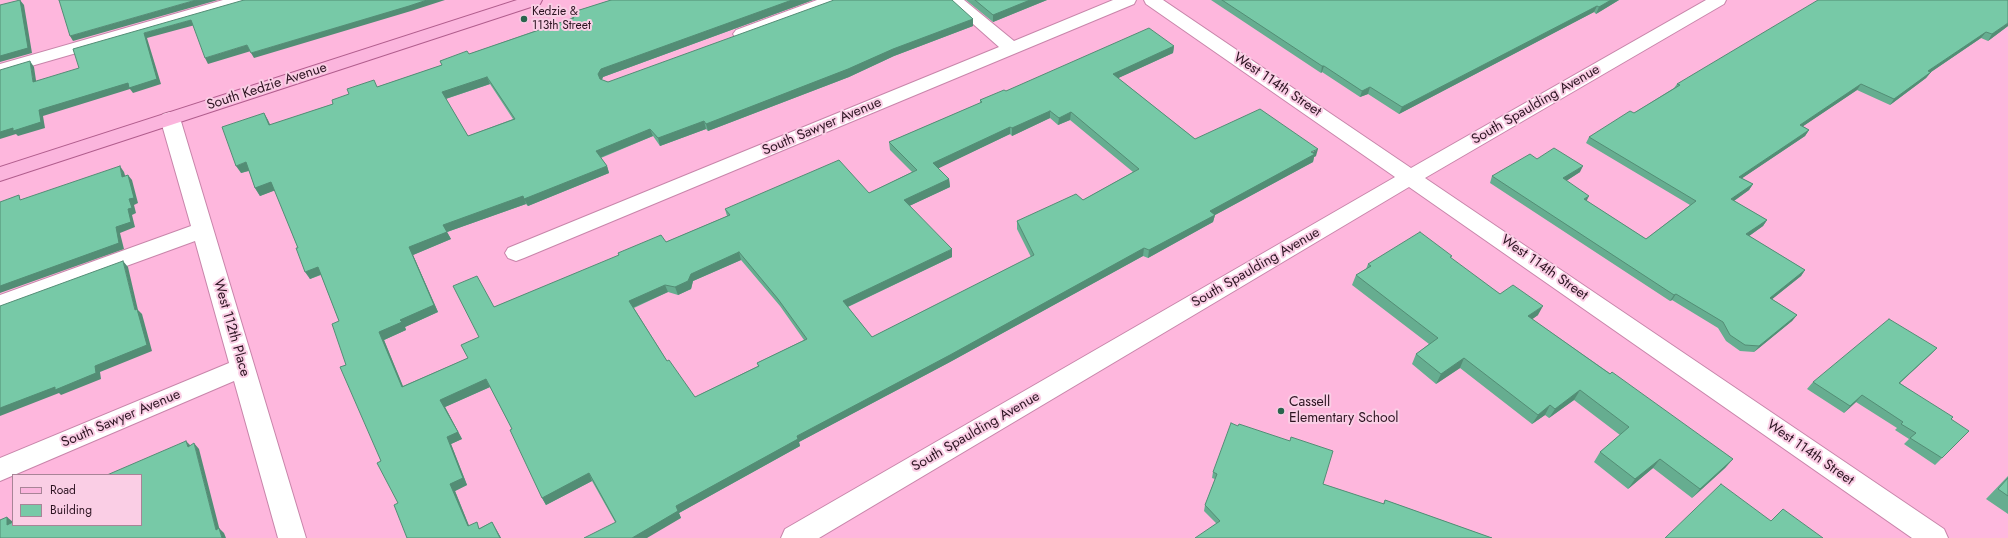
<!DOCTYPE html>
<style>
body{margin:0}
#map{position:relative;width:2008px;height:538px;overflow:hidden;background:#feb7dd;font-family:Jost,sans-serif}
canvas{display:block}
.legend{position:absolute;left:12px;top:474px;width:130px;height:52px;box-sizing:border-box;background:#facee5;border:1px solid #a88497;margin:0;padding:5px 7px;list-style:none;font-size:12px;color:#2d1422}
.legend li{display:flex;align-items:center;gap:8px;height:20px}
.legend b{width:20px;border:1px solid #a88497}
</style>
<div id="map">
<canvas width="2008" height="538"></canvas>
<ul class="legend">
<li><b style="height:5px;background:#fbb5dd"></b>Road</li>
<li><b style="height:11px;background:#77c9a7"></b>Building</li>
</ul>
</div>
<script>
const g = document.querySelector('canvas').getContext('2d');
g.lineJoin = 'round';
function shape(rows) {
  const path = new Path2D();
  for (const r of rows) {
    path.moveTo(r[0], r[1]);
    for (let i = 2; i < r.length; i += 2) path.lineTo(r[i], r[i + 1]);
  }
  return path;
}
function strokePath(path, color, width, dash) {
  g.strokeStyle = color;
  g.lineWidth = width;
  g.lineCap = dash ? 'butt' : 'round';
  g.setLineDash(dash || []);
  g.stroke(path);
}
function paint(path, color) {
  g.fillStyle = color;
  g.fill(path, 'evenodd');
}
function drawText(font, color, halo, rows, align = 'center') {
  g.font = font + ' Jost,sans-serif';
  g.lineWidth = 4;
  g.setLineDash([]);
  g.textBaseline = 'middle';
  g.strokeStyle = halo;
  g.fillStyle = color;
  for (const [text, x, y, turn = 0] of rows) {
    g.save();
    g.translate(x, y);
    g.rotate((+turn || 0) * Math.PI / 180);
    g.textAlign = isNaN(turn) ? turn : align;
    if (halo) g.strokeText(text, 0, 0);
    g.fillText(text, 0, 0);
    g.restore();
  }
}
const minor = shape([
 [223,0,249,0,247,4,0,75,0,64,223,0],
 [817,0,841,0,839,4,748,38,742,39,736,38,733,34,736,30,817,0],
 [946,0,964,0,1014,41,1113,0,1136,0,1134,4,524,258,516,261,508,258,505,253,508,248,999,47,946,0],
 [1144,0,1163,0,1411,168,1706,0,1726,0,1724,4,1425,178,1944,529,1948,538,1912,538,1409,187,819,538,781,538,785,529,1395,177,1146,4,1144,0],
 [170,112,177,114,180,118,306,538,278,538,234,381,0,481,0,458,229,363,195,241,0,312,0,295,191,226,160,118,163,114,170,112]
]);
const major = shape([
 [517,0,542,0,540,4,0,181,0,167,517,0]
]);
strokePath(minor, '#c885aa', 2);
strokePath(major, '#b15d8d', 2);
paint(minor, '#fff');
paint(major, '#fbb5dd');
paint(shape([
 [611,0,813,0,603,77,602,80,608,82,973,19,973,26,894,56,849,77,708,131,706,129,660,146,653,136,601,158,607,166,609,173,528,206,526,204,447,232,451,239,413,255,438,312,405,327,406,330,384,340,403,386,468,358,479,337,494,307,619,256,618,253,666,242,727,216,725,209,869,193,912,172,890,150,889,142,980,103,980,100,1006,91,1174,46,1173,53,1118,78,1195,139,1316,156,1314,157,1313,162,1215,215,1213,222,1148,258,1143,256,950,362,799,442,800,446,679,513,681,518,615,522,592,481,546,505,542,498,512,429,490,387,445,407,462,439,451,444,467,485,455,491,469,526,480,528,492,522,501,538,398,503,381,461,346,365,339,321,321,275,310,279,275,190,260,196,255,188,249,171,241,173,264,113,270,125,333,104,377,87,442,65,440,61,469,54,572,18,570,13],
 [490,84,513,119,468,136,446,99],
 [1050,118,1058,125,1070,120,1133,172,1083,200,1017,221,1017,229,1031,257,872,337,848,307,952,257,909,206,950,187,949,179,938,168,1010,134,1012,136],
 [741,260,780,306,804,340,757,363,758,366,695,397,667,361,634,308,668,292,678,295,691,289,693,281],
 [966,0,1047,0,993,22],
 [1211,0,1619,0,1596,14,1594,12,1399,114,1368,94,1360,97,1322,72,1321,73],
 [2008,26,1988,41,1981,38,1931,72,1926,78,1890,105,1857,90,1803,126,1809,130,1805,136,1742,178,1753,184,1749,190,1734,201,1767,220,1763,226,1749,236,1805,270,1801,276,1772,299,1797,315,1792,321,1754,352,1740,351,1726,341,1718,328,1672,300,1670,301,1490,183,1492,176,1537,159,1580,172,1566,181,1587,201,1646,239,1690,205,1586,143,1589,137,1634,113,1674,88,1677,84],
 [1451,259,1500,294,1538,315,1532,319,1733,459,1725,468,1692,498,1653,468,1628,489,1594,462,1600,452,1620,435,1574,400,1549,418,1545,415,1532,424,1460,368,1436,384,1412,364,1416,354,1429,344,1352,285,1356,275,1366,269,1368,264],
 [1937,348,1931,354,1900,383,1951,419,1942,458,1935,465,1904,444,1909,439,1895,430,1897,428,1856,402,1844,413,1807,389,1813,382],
 [1213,472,1323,484,1383,504,1385,500,1492,538,1216,523,1204,511,1205,505,1215,479,1212,478],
 [2008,476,2008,514,1986,499]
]), '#66ad90');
paint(shape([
 [20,0,24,5,32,53,0,62,0,56],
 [196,0,218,0,73,41,70,36],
 [427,0,445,0,411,11,254,58,251,53],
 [792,0,813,0,603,77,601,81,598,74,601,69],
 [1030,0,1047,0,993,22,993,15],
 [1611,0,1619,0,1596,14,1599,7],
 [1597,6,1594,12,1399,114,1402,107],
 [973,19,973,26,894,56,849,77,708,131,706,124,893,49],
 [191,20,195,25,147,38,161,84,133,93,130,89,43,116,45,128,18,136,16,134,0,139,0,132,39,110,144,33],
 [2008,23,2008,26,1988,41,1992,34],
 [1986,32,1981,38,1931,72,1926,78,1890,105,1894,99,1928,71],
 [247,45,251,51,208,64,205,58],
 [1174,46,1173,53,1112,81,1113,74],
 [30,61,34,67,37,87,33,82],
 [1322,66,1324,66,1322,72,1321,73],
 [487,77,490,84,445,99,442,92],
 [1861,84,1857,90,1796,131,1800,125],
 [1370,87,1368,94,1360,97,1362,91],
 [1050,111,1050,118,1012,136,1012,128],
 [1071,112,1070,120,1058,125,1059,118],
 [264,113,268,120,274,133,269,125],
 [704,121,706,129,660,146,658,138],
 [1010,127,1010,134,933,171,933,163],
 [650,129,653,136,599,158,596,151],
 [1809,130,1805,136,1735,183,1739,177],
 [1318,149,1316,156,1314,157,1313,162,1215,215,1213,222,1148,258,1149,250,1210,211],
 [246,162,251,170,241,173,236,166],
 [120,166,124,172,127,182,122,177],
 [607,166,609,173,528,206,524,199],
 [1583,166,1580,172,1560,185,1563,178],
 [128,175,132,180,138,203,134,205,136,213,132,215,135,227,120,233,124,249,0,293,0,286,116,227,128,209,129,199],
 [949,179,950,187,905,208,904,200],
 [271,182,276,190,260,196,255,188],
 [1753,184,1749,190,1728,205,1731,199],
 [523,196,526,204,447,232,451,239,413,255,438,312,405,327,406,330,384,340,406,394,402,387,379,332,409,247,443,225],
 [1589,196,1586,202,1584,199],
 [1767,220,1763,226,1742,241,1746,234],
 [1144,248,1143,256,950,362,799,442,800,446,679,513,681,518,647,538,632,538,676,506,797,436],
 [952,249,952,257,845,308,843,301],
 [739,252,741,260,693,281,691,289,678,295,675,287,691,274],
 [123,261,128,267,138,310,142,314,152,351,100,372,101,379,61,395,59,393,0,416,0,408,95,366,135,310],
 [318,267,322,274,310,279,305,272],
 [1805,270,1801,276,1766,304,1770,298],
 [665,285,668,292,632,308,629,301],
 [1676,294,1672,300,1670,301,1674,295],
 [1543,306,1538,315,1523,326,1528,316],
 [1797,315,1792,321,1754,352,1759,346],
 [1937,348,1931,354,1893,389,1899,383],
 [1464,358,1460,368,1436,384,1441,374],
 [486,379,490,387,445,407,462,439,451,444,467,485,455,491,472,533,468,526,450,484,447,437,440,400],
 [1580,390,1574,400,1549,418,1555,409],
 [1862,395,1856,402,1844,413,1850,406],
 [1550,405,1545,415,1532,424,1538,415],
 [186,441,191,446,188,447],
 [194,443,199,449,221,535,216,530],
 [1660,459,1653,468,1628,489,1635,479],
 [1733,459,1725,468,1692,498,1700,489],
 [589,473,592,481,546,505,542,498],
 [7,517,13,522,13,525,7,525],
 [492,522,496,529,501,538,500,538],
 [219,528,224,533,226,538,222,538]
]), '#538d75');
const building = shape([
 [20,0,28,48,0,56,0,5,20,0],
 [59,0,196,0,70,36,59,0],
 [244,0,427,0,409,6,251,53,247,45,205,58,191,20,144,33,157,79,129,88,128,83,39,110,41,122,13,131,13,128,0,132,0,70,30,61,33,82,79,68,73,49,244,0],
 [611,0,792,0,601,69,598,74,600,79,608,82,834,0,952,0,973,19,893,49,848,69,706,124,704,121,658,138,650,129,596,151,607,166,524,199,523,196,443,225,447,232,409,247,434,305,400,320,402,322,379,332,402,387,468,358,461,345,479,337,453,286,477,276,494,307,619,255,618,253,661,235,666,242,730,215,725,209,839,160,869,193,917,170,889,142,982,102,980,100,1004,90,1006,91,1149,28,1174,46,1113,74,1195,139,1260,109,1318,149,1311,152,1315,154,1210,211,1215,215,1149,250,1144,248,950,355,797,436,798,439,676,506,678,511,632,538,584,538,616,522,589,473,542,498,510,430,512,429,486,379,440,400,458,432,447,437,463,478,450,484,468,526,477,522,479,529,492,522,500,538,407,538,394,505,398,503,377,463,381,461,340,367,346,365,332,324,339,321,318,267,305,272,296,248,298,248,271,182,255,188,246,162,236,166,222,127,264,113,269,125,333,104,332,100,349,94,347,89,374,80,377,87,442,65,440,61,467,51,469,54,574,18,570,13,611,0],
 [487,77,515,119,468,136,442,92,487,77],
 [1050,111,1059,118,1071,112,1139,169,1083,200,1076,194,1017,221,1034,255,872,337,843,301,952,249,904,200,949,179,933,163,1010,127,1012,128,1050,111],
 [739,252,778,299,807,339,757,363,759,366,695,397,669,360,667,361,629,301,665,285,675,287,688,281,691,274,739,252],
 [975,0,1030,0,993,15,975,0],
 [1222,0,1611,0,1599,7,1597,6,1402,107,1370,87,1362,91,1324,66,1322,66,1222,0],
 [1818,0,2008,0,2008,23,1992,34,1986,32,1928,71,1931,72,1894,99,1861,84,1800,125,1809,130,1739,177,1753,184,1731,199,1767,220,1746,234,1805,270,1770,298,1797,315,1759,346,1745,345,1730,335,1723,322,1676,294,1674,295,1492,176,1530,154,1537,159,1554,148,1583,166,1563,178,1589,196,1584,199,1646,239,1696,201,1589,137,1630,111,1634,113,1680,85,1677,84,1818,0],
 [120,166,122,177,128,175,134,198,129,199,132,208,128,209,131,222,116,227,119,243,0,286,0,202,19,195,20,200,120,166],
 [1420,232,1452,256,1450,257,1500,294,1513,285,1543,306,1528,316,1610,374,1612,372,1733,459,1700,489,1660,459,1635,479,1600,452,1629,427,1580,390,1555,409,1550,405,1538,415,1464,358,1441,374,1416,354,1438,338,1356,275,1371,266,1368,264,1420,232],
 [123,261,135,310,137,309,147,345,95,366,96,373,55,390,55,387,0,408,0,306,123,261],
 [1889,319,1937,348,1899,383,1953,417,1951,419,1969,431,1942,458,1910,438,1916,433,1901,424,1903,422,1862,395,1850,406,1813,382,1889,319],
 [1231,423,1238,426,1239,424,1290,441,1291,437,1333,451,1323,484,1384,504,1385,500,1492,538,1195,538,1220,521,1205,505,1217,474,1213,472,1231,423],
 [186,441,188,447,194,443,216,530,219,528,222,538,0,538,0,520,7,517,7,525,13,522,13,525,141,525,141,475,107,475,186,441],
 [2008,478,2008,496,1998,489,2008,478],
 [1721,484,1771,521,1783,509,1823,538,1665,538,1721,484]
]);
paint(building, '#77c9a7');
strokePath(building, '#538d75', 1);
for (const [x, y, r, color] of [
 [524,19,4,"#29644d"],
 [1281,411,4,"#29644d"]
]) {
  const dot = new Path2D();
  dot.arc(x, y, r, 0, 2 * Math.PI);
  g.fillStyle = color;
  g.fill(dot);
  strokePath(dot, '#facee5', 1.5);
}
drawText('12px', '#2d1422', '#facee5', [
 ["Kedzie &",532,12],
 ["113th Street",532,26]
], 'left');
drawText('14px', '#2d1422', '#facee5', [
 ["West 114th Street",1277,85,34],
 ["South Kedzie Avenue",267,87,-18],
 ["South Spaulding Avenue",1536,105,-30],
 ["South Sawyer Avenue",822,127,-23],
 ["South Spaulding Avenue",1256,268,-30],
 ["West 114th Street",1544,268,35],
 ["West 112th Place",231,328,74],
 ["South Sawyer Avenue",121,419,-23],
 ["South Spaulding Avenue",976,432,-30],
 ["West 114th Street",1810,453,35]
]);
drawText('14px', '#2d1422', '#facee5', [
 ["Cassell",1289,403],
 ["Elementary School",1289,419]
], 'left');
</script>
